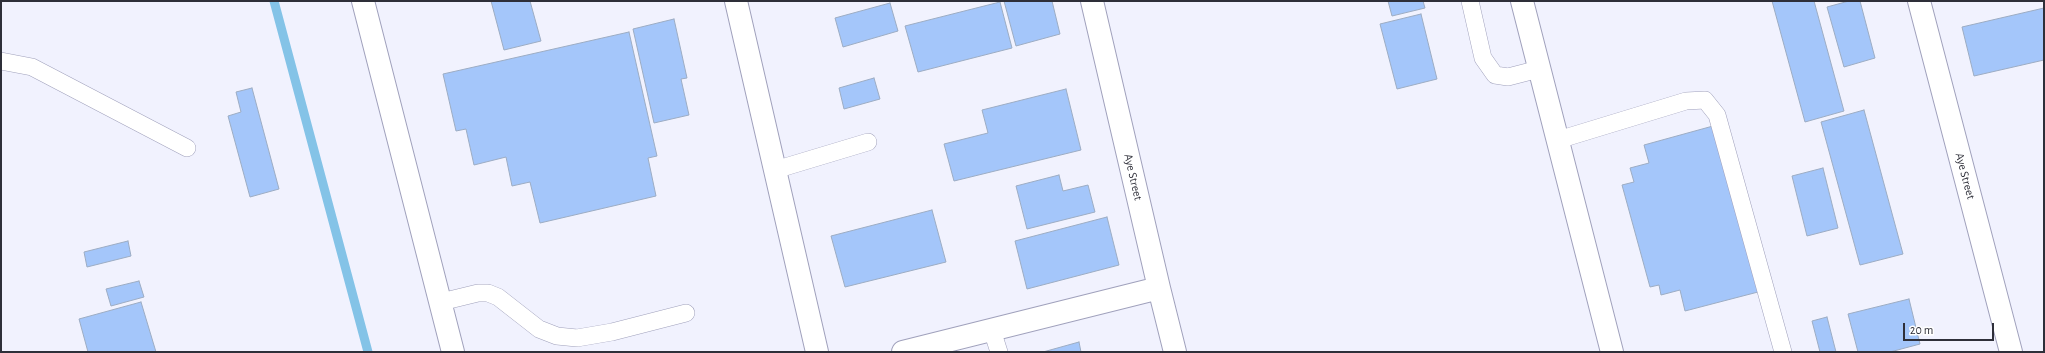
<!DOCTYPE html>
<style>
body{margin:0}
#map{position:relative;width:2045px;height:353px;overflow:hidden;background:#f1f2fe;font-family:"Alegreya Sans",sans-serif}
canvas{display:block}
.frame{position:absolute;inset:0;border:2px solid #2e2f39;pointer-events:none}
.scale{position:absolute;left:1903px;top:323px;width:91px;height:18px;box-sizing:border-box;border:2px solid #2e2f39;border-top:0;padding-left:5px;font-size:12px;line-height:14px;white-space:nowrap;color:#2e2f39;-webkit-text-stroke:3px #fff;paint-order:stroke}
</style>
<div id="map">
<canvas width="2045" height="353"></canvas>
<div class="frame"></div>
<div class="scale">20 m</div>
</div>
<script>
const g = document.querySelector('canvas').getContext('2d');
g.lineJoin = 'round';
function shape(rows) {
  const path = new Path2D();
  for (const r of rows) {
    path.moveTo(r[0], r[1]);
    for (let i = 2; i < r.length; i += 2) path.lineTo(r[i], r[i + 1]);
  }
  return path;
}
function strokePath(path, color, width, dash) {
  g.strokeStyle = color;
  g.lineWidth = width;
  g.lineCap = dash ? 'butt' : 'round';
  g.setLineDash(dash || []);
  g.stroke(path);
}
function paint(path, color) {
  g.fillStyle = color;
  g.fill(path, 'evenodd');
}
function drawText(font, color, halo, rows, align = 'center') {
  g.font = font + ' "Alegreya Sans",sans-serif';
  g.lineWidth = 3;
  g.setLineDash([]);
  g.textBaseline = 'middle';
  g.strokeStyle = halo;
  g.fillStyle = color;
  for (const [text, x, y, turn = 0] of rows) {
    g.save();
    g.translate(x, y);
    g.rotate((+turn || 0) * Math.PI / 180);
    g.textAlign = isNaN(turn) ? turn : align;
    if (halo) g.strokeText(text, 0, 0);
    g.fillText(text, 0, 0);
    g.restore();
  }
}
strokePath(shape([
 [274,1,368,352]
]), '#84c3e7', 9);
const building = shape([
 [491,1,530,1,541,41,504,50,491,1],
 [1004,1,1052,1,1060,34,1016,46,1004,1],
 [1388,1,1423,1,1425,8,1392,16,1388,1],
 [1772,1,1814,1,1844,111,1805,122,1772,1],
 [1849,1,1860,1,1875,58,1844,67,1827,7,1849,1],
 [1000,2,1012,48,918,72,905,26,1000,2],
 [890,3,898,31,843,47,835,18,890,3],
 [2044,8,2044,60,1974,76,1962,27,2044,8],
 [1421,14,1437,79,1397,89,1380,24,1421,14],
 [674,19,687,78,681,79,689,115,654,123,633,29,674,19],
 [629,32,657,156,648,158,656,196,540,223,530,182,512,186,506,157,474,165,466,129,456,131,443,74,629,32],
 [874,78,880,99,844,109,839,88,874,78],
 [252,88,279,189,250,197,228,116,241,112,236,92,252,88],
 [1066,89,1081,150,954,181,944,144,988,133,982,110,1066,89],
 [1864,110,1903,254,1860,265,1821,122,1864,110],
 [1713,126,1758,292,1685,311,1680,290,1661,295,1659,285,1650,287,1622,185,1634,182,1630,168,1649,163,1644,145,1713,126],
 [1823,168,1838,228,1807,236,1792,176,1823,168],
 [1059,175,1063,191,1088,185,1095,212,1027,229,1016,186,1059,175],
 [932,210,946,262,845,287,831,236,932,210],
 [1107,217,1119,265,1027,289,1015,241,1107,217],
 [128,241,131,256,87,267,84,252,128,241],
 [139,281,144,297,111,306,106,289,139,281],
 [1909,299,1920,344,1890,352,1858,352,1848,314,1909,299],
 [141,302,156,352,88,352,79,319,141,302],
 [1827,317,1836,352,1820,352,1812,321,1827,317],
 [1079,342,1081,352,1043,352,1079,342]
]);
paint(building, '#a4c6fa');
strokePath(building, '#9cacc3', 1);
const service = shape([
 [1470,1,1483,58,1495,75,1508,77,1539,69],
 [1,61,32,67,187,148],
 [1558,140,1686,101,1705,100,1717,115,1783,352],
 [775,170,868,142],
 [441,302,478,293,488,293,498,297,539,329,557,336,577,338,612,332,686,313],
 [992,330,999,352]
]);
const minor = shape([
 [363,1,453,352],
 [736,1,817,352],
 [1092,1,1159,288,1175,352],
 [1522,1,1612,352],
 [1919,1,2011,352],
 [903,352,1159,288]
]);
strokePath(service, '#a0a1bc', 18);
strokePath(minor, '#a0a1bc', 24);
strokePath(service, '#fff', 17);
strokePath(minor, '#fff', 22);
drawText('12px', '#2e2f39', '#fff', [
 ["Aye Street",1965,176,75],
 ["Aye Street",1133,177,77]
]);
</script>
